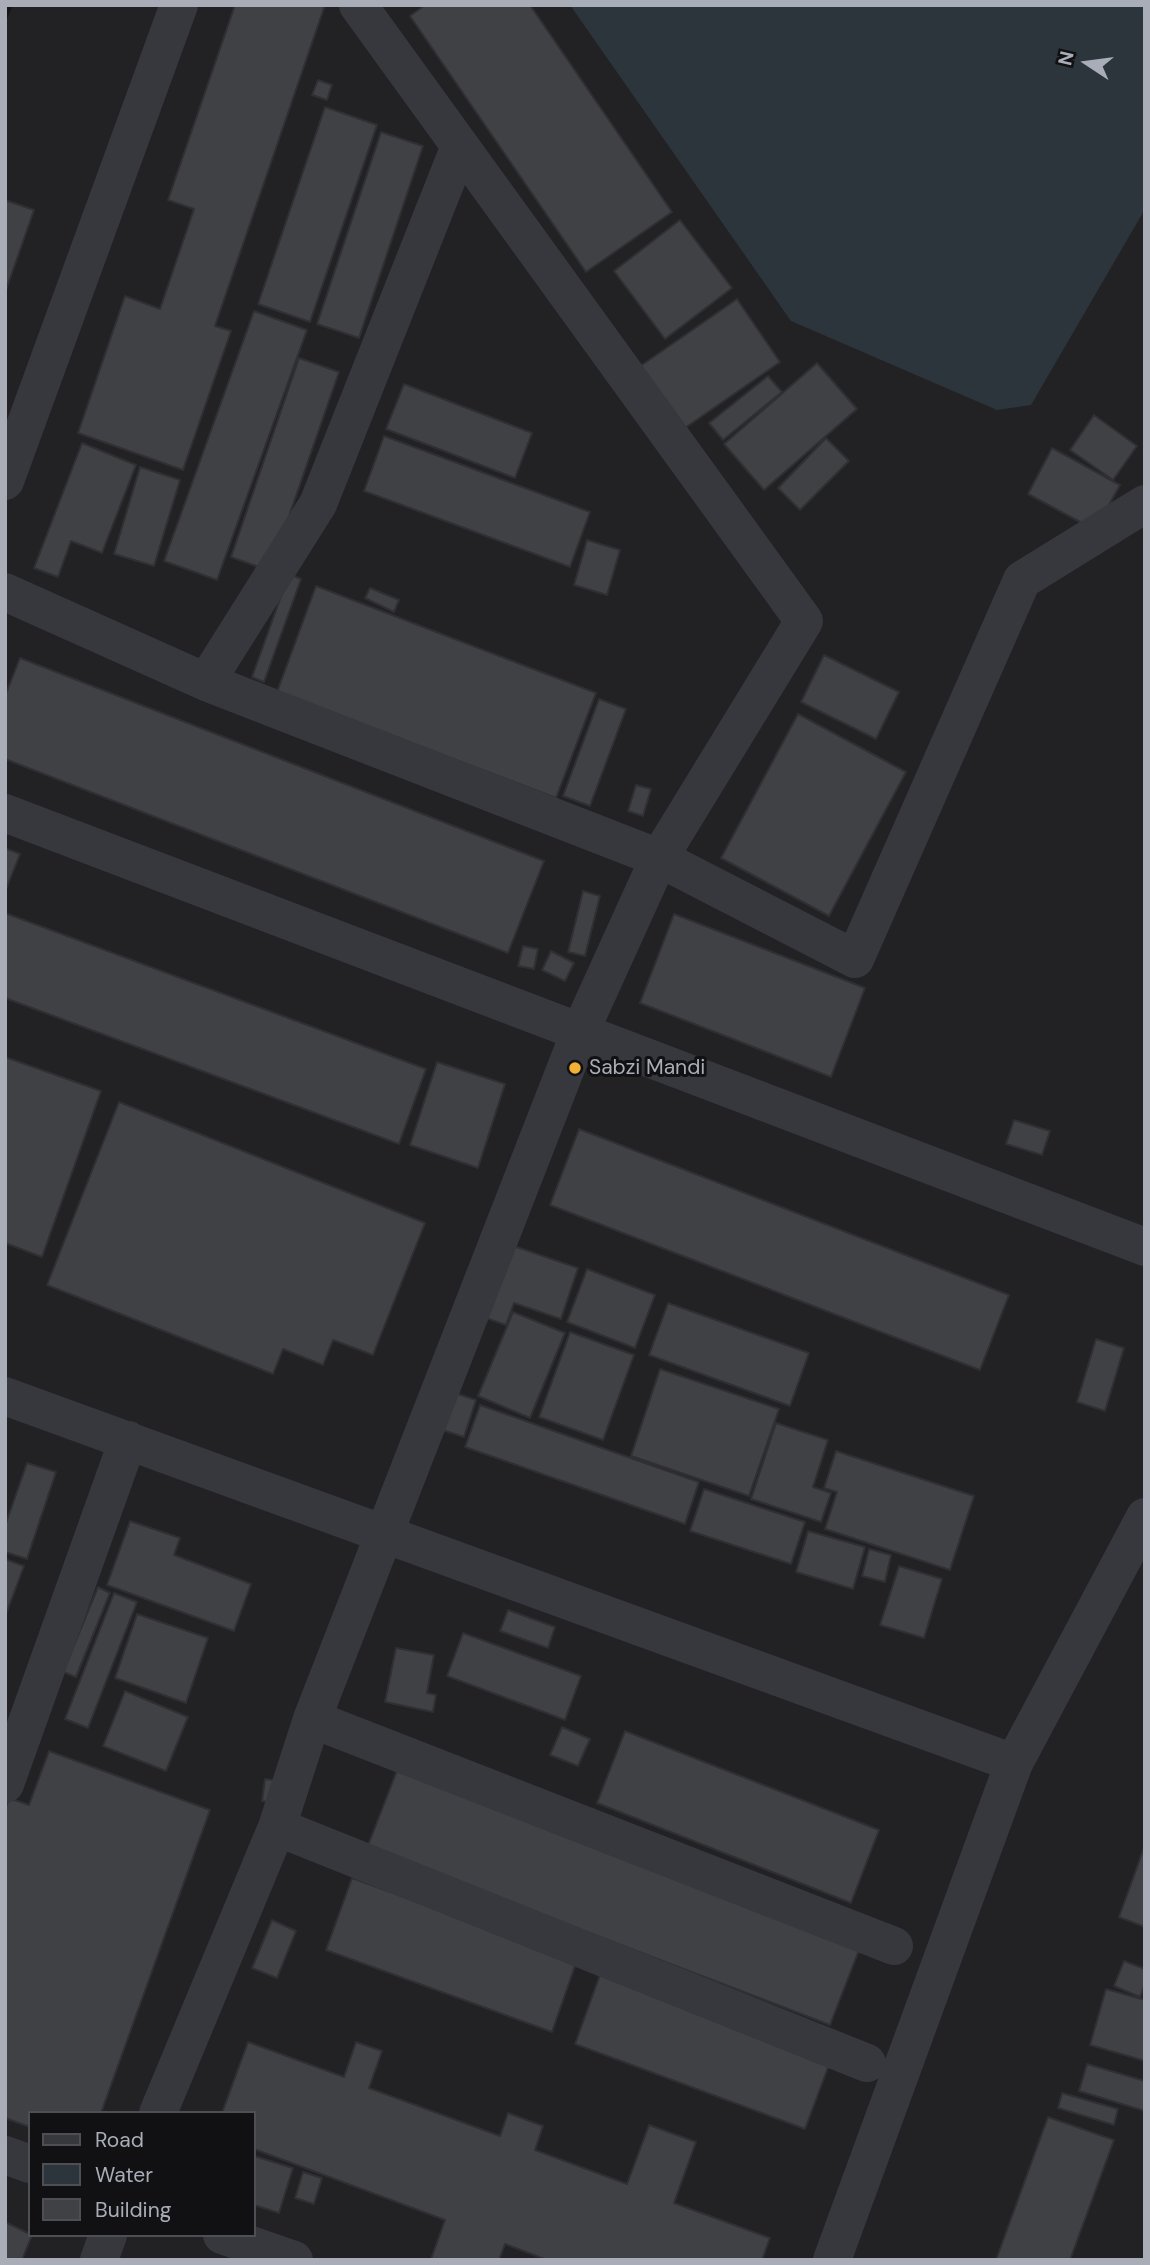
<!DOCTYPE html>
<style>
body{margin:0}
#map{position:relative;width:1150px;height:2265px;overflow:hidden;background:#161618;font-family:"DM Sans",sans-serif}
canvas{display:block}
.frame{position:absolute;inset:0;border:7px solid #a8adb8;pointer-events:none}
.legend{position:absolute;left:28px;top:2111px;width:228px;height:126px;box-sizing:border-box;background:#111113;border:2px solid #4d4f55;margin:0;padding:9px 12px;list-style:none;font-size:21px;color:#a8adb8}
.legend li{display:flex;align-items:center;gap:14px;height:35px}
.legend b{width:35px;border:2px solid #4d4f55}
.north{position:absolute;left:1052px;top:28px;width:70px;height:70px;-webkit-text-stroke:5px #111113;paint-order:stroke;rotate:283deg;font-size:19px;font-weight:700;line-height:28px;text-align:center;color:#a8adb8}
.north::after{content:'';display:block;margin:auto;width:24px;height:32px;background:#a8adb8;clip-path:polygon(50% 0,100% 100%,50% 72%,0 100%)}
</style>
<div id="map">
<canvas width="1150" height="2265"></canvas>
<div class="frame"></div>
<ul class="legend">
<li><b style="height:9px;background:#37383d"></b>Road</li>
<li><b style="height:19px;background:#2c353c"></b>Water</li>
<li><b style="height:19px;background:#404145"></b>Building</li>
</ul>
<div class="north">N</div>
</div>
<script>
const g = document.querySelector('canvas').getContext('2d');
g.lineJoin = 'round';
function paint(path, color) {
  g.fillStyle = color;
  g.fill(path, 'evenodd');
}
function shape(rows) {
  const path = new Path2D();
  for (const r of rows) {
    path.moveTo(r[0], r[1]);
    for (let i = 2; i < r.length; i += 2) path.lineTo(r[i], r[i + 1]);
  }
  return path;
}
function strokePath(path, color, width, dash) {
  g.strokeStyle = color;
  g.lineWidth = width;
  g.lineCap = dash ? 'butt' : 'round';
  g.setLineDash(dash || []);
  g.stroke(path);
}
function drawText(font, color, halo, rows, align = 'center') {
  g.font = font + ' "DM Sans",sans-serif';
  g.lineWidth = 6;
  g.setLineDash([]);
  g.textBaseline = 'middle';
  g.strokeStyle = halo;
  g.fillStyle = color;
  for (const [text, x, y, turn = 0] of rows) {
    g.save();
    g.translate(x, y);
    g.rotate((+turn || 0) * Math.PI / 180);
    g.textAlign = isNaN(turn) ? turn : align;
    if (halo) g.strokeText(text, 0, 0);
    g.fillText(text, 0, 0);
    g.restore();
  }
}
paint(shape([
 [13,5,1145,5,1145,2260,5,2260,5,24],
 [30,2113,254,2113,254,2235,30,2235]
]), '#222225');
paint(shape([
 [570,5,1145,5,1145,209,1031,405,997,410,791,321]
]), '#2c353c');
const building = shape([
 [235,5,325,5,215,326,231,331,183,470,78,433,125,296,160,309,194,209,168,200,235,5],
 [425,5,530,5,672,212,586,272,410,16,425,5],
 [318,80,332,85,327,100,312,95,318,80],
 [325,107,377,125,310,322,258,304,325,107],
 [381,132,423,146,359,338,317,324,381,132],
 [5,200,34,210,5,293,5,200],
 [680,220,732,288,665,339,614,271,680,220],
 [737,299,780,362,682,430,639,367,737,299],
 [254,311,307,330,217,580,164,561,254,311],
 [299,358,339,372,270,571,231,557,299,358],
 [817,363,857,409,764,490,724,444,817,363],
 [768,376,782,392,723,440,709,423,768,376],
 [404,384,532,433,515,478,386,429,404,384],
 [1094,415,1137,446,1113,480,1070,450,1094,415],
 [384,436,590,512,570,567,364,491,384,436],
 [826,438,849,461,800,510,778,488,826,438],
 [82,443,136,465,102,553,71,541,58,577,34,568,82,443],
 [1052,448,1120,485,1095,530,1028,494,1052,448],
 [140,467,180,480,154,566,114,554,140,467],
 [587,540,620,550,607,595,574,585,587,540],
 [289,574,301,579,264,682,252,677,289,574],
 [316,586,596,693,556,798,277,692,316,586],
 [370,588,399,600,394,612,365,598,370,588],
 [824,655,899,692,876,739,801,702,824,655],
 [20,658,544,861,508,953,5,759,5,696,20,658],
 [599,699,626,709,590,806,563,796,599,699],
 [798,714,906,772,829,916,721,858,798,714],
 [636,785,651,789,643,816,628,811,636,785],
 [5,848,20,854,5,892,5,848],
 [583,891,600,896,585,956,568,952,583,891],
 [5,913,426,1069,399,1144,5,998,5,913],
 [674,914,865,988,831,1077,640,1003,674,914],
 [523,946,538,949,534,969,518,966,523,946],
 [551,951,574,963,565,981,542,970,551,951],
 [5,1057,101,1091,42,1257,5,1243,5,1057],
 [437,1062,505,1084,478,1168,410,1145,437,1062],
 [119,1102,425,1223,373,1355,333,1340,323,1365,283,1349,273,1374,47,1285,119,1102],
 [1014,1120,1050,1131,1042,1155,1006,1144,1014,1120],
 [579,1129,1009,1295,980,1370,550,1205,579,1129],
 [508,1244,578,1268,561,1319,514,1303,506,1325,483,1317,508,1244],
 [587,1269,655,1295,635,1348,567,1322,587,1269],
 [668,1303,809,1353,790,1406,649,1355,668,1303],
 [513,1312,565,1333,530,1418,478,1396,513,1312],
 [570,1332,634,1355,603,1440,539,1417,570,1332],
 [1096,1339,1124,1348,1105,1411,1077,1402,1096,1339],
 [660,1369,779,1409,749,1496,631,1456,660,1369],
 [449,1391,476,1400,464,1437,436,1428,449,1391],
 [480,1405,699,1482,685,1524,465,1447,480,1405],
 [776,1423,828,1440,813,1487,831,1493,821,1522,751,1499,776,1423],
 [836,1451,974,1496,950,1570,825,1529,837,1492,824,1488,836,1451],
 [27,1463,56,1472,27,1559,5,1552,5,1526,27,1463],
 [704,1489,805,1522,791,1564,690,1531,704,1489],
 [130,1521,180,1538,174,1555,251,1584,234,1631,107,1585,130,1521],
 [808,1531,865,1547,853,1589,796,1572,808,1531],
 [869,1549,891,1555,885,1582,862,1576,869,1549],
 [5,1559,24,1566,5,1617,5,1559],
 [899,1566,942,1579,924,1638,880,1625,899,1566],
 [98,1587,110,1593,76,1677,63,1672,98,1587],
 [114,1593,137,1602,88,1728,65,1719,114,1593],
 [508,1610,555,1627,548,1648,500,1631,508,1610],
 [137,1614,208,1638,186,1703,115,1678,137,1614],
 [463,1633,581,1676,565,1720,447,1676,463,1633],
 [396,1648,434,1655,427,1693,436,1695,433,1712,385,1702,396,1648],
 [125,1691,188,1717,166,1771,103,1746,125,1691],
 [562,1727,590,1739,578,1766,550,1755,562,1727],
 [625,1731,879,1830,851,1903,597,1803,625,1731],
 [49,1751,210,1810,101,2113,30,2113,30,2127,5,2118,5,1810,9,1798,29,1805,49,1751],
 [398,1768,861,1945,830,2025,367,1848,398,1768],
 [265,1779,281,1781,277,1803,262,1801,265,1779],
 [1145,1845,1145,1927,1119,1917,1145,1845],
 [352,1878,577,1960,552,2032,326,1950,352,1878],
 [272,1920,296,1931,277,1978,252,1968,272,1920],
 [1124,1961,1145,1969,1145,1984,1140,1997,1114,1986,1124,1961],
 [601,1972,832,2057,805,2129,575,2044,601,1972],
 [1106,1989,1145,2000,1145,2061,1090,2045,1106,1989],
 [248,2042,344,2077,356,2042,382,2051,369,2088,500,2136,508,2113,543,2126,535,2150,627,2184,649,2125,696,2142,674,2203,770,2238,762,2260,547,2260,505,2244,499,2260,431,2259,445,2220,254,2149,254,2113,222,2113,248,2042],
 [1087,2064,1145,2081,1145,2111,1079,2091,1087,2064],
 [1062,2093,1118,2109,1114,2125,1058,2108,1062,2093],
 [1048,2117,1114,2140,1070,2260,996,2260,1048,2117],
 [254,2156,293,2168,279,2213,254,2205,254,2156],
 [303,2172,322,2178,314,2204,295,2198,303,2172],
 [5,2222,32,2235,22,2260,5,2260,5,2222]
]);
paint(building, '#404145');
strokePath(building, '#303034', 2);
strokePath(shape([
 [5,481,179,5],
 [5,592,206,682,659,858,855,959,1022,580,1145,504],
 [206,682,318,504,460,146],
 [5,813,1145,1247],
 [5,1396,1014,1763,1145,1517],
 [312,1719,894,1946],
 [5,1784,128,1440],
 [277,1827,867,2063],
 [158,2113,277,1827,312,1719,580,1032,659,858,804,621,358,5],
 [5,2155,30,2164],
 [222,2235,294,2260],
 [99,2260,108,2235],
 [832,2260,1014,1763]
]), '#37383d', 38);
for (const [x, y, r, color] of [
 [575,1068,7,"#f2b134"]
]) {
  const dot = new Path2D();
  dot.arc(x, y, r, 0, 2 * Math.PI);
  g.fillStyle = color;
  g.fill(dot);
  strokePath(dot, '#111113', 2.5);
}
drawText('21px', '#a8adb8', '#111113', [
 ["Sabzi Mandi",589,1068]
], 'left');
</script>
